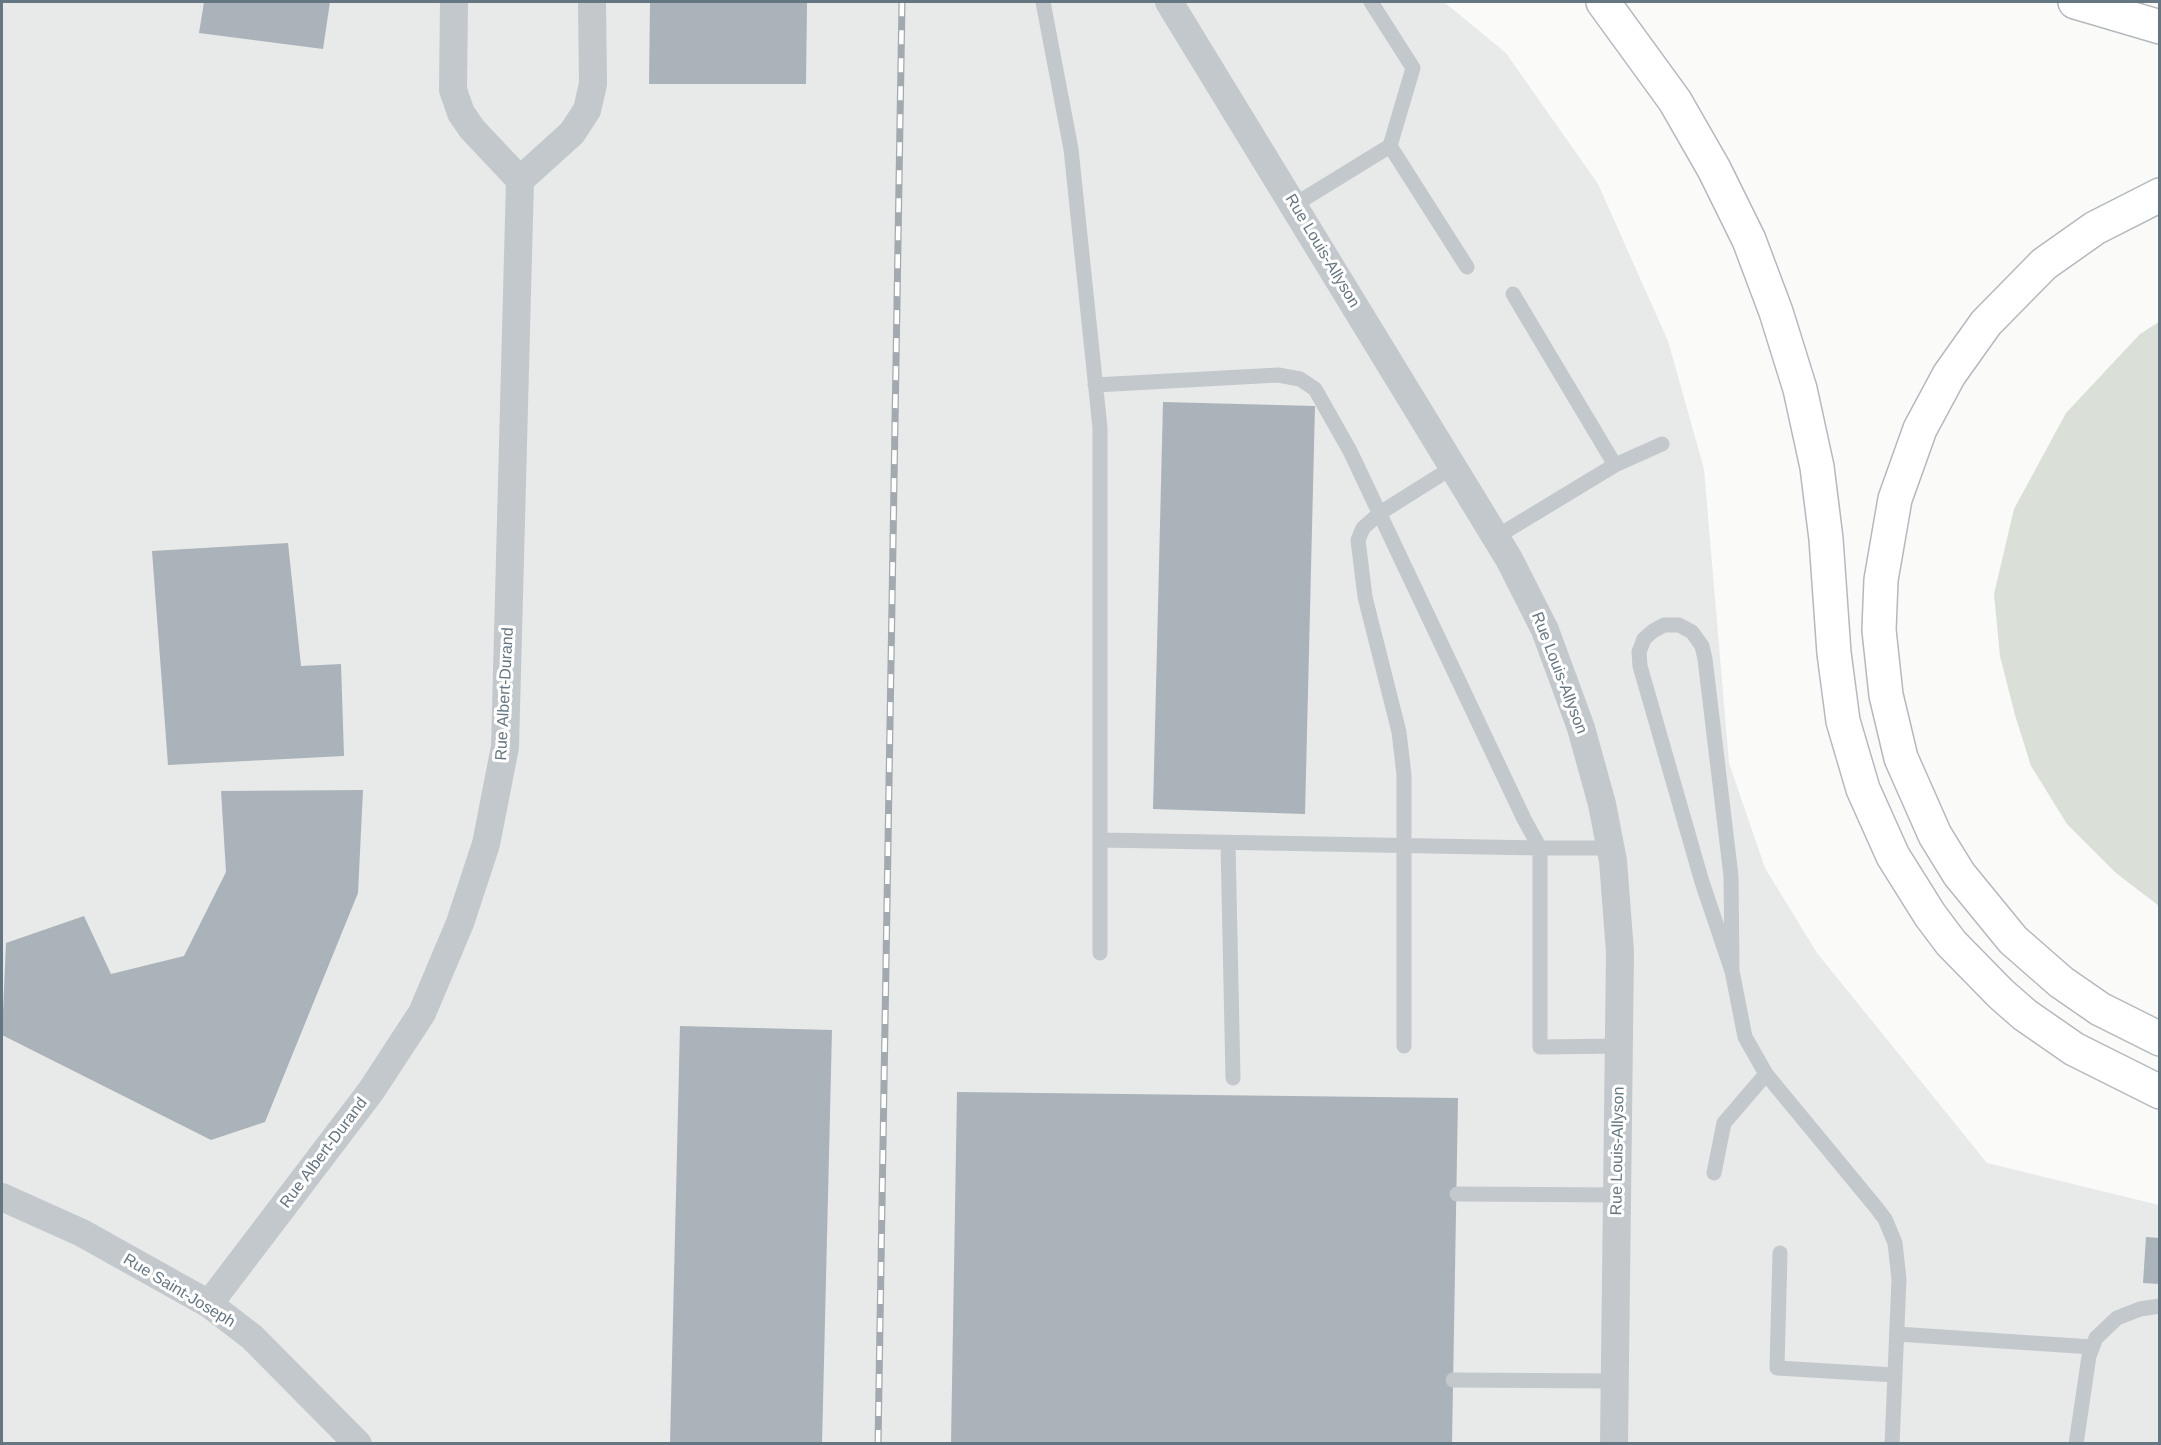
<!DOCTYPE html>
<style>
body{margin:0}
#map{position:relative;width:2161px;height:1445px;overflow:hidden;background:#fafaf8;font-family:Arial,sans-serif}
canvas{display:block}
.frame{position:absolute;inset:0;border:3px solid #657683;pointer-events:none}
</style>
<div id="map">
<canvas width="2161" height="1445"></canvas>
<div class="frame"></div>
</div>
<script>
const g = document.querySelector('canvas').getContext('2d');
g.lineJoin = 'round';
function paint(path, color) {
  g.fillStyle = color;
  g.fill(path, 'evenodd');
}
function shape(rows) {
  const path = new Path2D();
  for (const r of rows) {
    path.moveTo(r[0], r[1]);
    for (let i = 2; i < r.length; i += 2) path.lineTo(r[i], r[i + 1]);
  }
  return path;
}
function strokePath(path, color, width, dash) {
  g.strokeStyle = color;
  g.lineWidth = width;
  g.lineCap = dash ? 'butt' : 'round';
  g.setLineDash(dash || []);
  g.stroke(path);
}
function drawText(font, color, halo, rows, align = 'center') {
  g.font = font + ' Arial,sans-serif';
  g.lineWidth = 6;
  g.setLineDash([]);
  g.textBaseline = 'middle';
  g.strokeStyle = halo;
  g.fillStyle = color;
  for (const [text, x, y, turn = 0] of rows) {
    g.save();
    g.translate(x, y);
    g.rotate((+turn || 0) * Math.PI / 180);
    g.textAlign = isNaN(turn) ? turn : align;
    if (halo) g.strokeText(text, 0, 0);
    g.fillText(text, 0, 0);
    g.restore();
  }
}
paint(shape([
 [2,2,1444,2,1506,53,1598,184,1668,341,1704,469,1729,763,1765,868,1817,953,1987,1163,2159,1205,2159,1443,2,1444]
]), '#e8e9e9');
paint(shape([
 [2159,322,2159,906,2116,873,2067,824,2031,766,2015,715,2000,656,1994,594,2014,509,2066,413,2140,334]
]), '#dadfd7');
paint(shape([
 [204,2,330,2,323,49,199,33],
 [650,2,807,2,806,84,649,84],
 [1163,402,1315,406,1305,814,1153,809],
 [288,543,301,666,341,664,344,756,168,765,152,551],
 [363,790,358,893,265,1122,211,1140,2,1035,6,943,84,916,111,974,184,956,226,872,221,791],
 [680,1026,832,1030,822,1444,670,1444],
 [957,1092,1458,1098,1452,1444,951,1444],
 [2146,1237,2160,1238,2160,1284,2143,1283]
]), '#aab3b9');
const motorway = shape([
 [1603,2,1675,101,1714,169,1749,240,1776,312,1800,389,1817,467,1826,539,1834,653,1843,721,1863,789,1893,856,1930,915,1951,943,2001,994,2025,1015,2074,1049,2160,1092],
 [2075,2,2160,27],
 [2160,195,2095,228,2044,264,1986,323,1949,375,1920,429,1895,499,1881,580,1879,630,1886,695,1901,758,1935,835,1959,874,2013,940,2061,982,2100,1009,2160,1039]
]);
strokePath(motorway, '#b4b9bd', 36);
strokePath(shape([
 [1043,2,1071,149,1100,428,1100,953],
 [1390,146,1467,267],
 [1294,205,1390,146,1413,68,1371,2],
 [1095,385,1278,375,1300,379,1315,389,1350,451,1524,819,1540,848,1610,848],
 [1615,465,1662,444],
 [1496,537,1615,465,1513,294],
 [1101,840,1540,848,1540,1047,1620,1046],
 [1228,843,1233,1078],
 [1732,971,1702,882,1640,666,1639,652,1644,639,1653,631,1664,625,1679,625,1692,632,1702,646,1705,659,1731,876,1732,971,1745,1037,1766,1074,1875,1206,1885,1219,1895,1243,1899,1279,1892,1444],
 [1404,1046,1404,775,1399,732,1365,597,1358,540,1363,528,1380,513,1453,467],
 [1714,1173,1724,1123,1766,1074],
 [1457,1194,1618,1195],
 [1780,1253,1777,1368,1895,1375],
 [1897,1334,2092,1347],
 [1453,1380,1615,1381],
 [2076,1444,2089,1356,2096,1338,2117,1318,2140,1309,2160,1306]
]), '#c3c8cc', 15);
strokePath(shape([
 [454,2,453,90,461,113,472,129,520,180,572,133,587,110,593,84,592,2],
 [1169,2,1509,559,1545,630,1581,728,1602,804,1613,861,1620,952,1614,1444],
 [2,1197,82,1233,209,1304,252,1337,358,1444],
 [209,1304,371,1091,422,1013,460,923,486,844,505,747,520,180]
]), '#c3c8cc', 28);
strokePath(motorway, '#fff', 33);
const rail = shape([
 [878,1444,902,2]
]);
strokePath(rail, '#a2aab0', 7);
strokePath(rail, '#fff', 4.5, [14]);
drawText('16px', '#657683', '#fff', [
 ["Rue Louis-Allyson",1322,251,59],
 ["Rue Louis-Allyson",1559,673,69],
 ["Rue Albert-Durand",505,694,-87],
 ["Rue Louis-Allyson",1618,1151,-89],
 ["Rue Albert-Durand",324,1153,-53],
 ["Rue Saint-Joseph",179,1291,31]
]);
</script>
